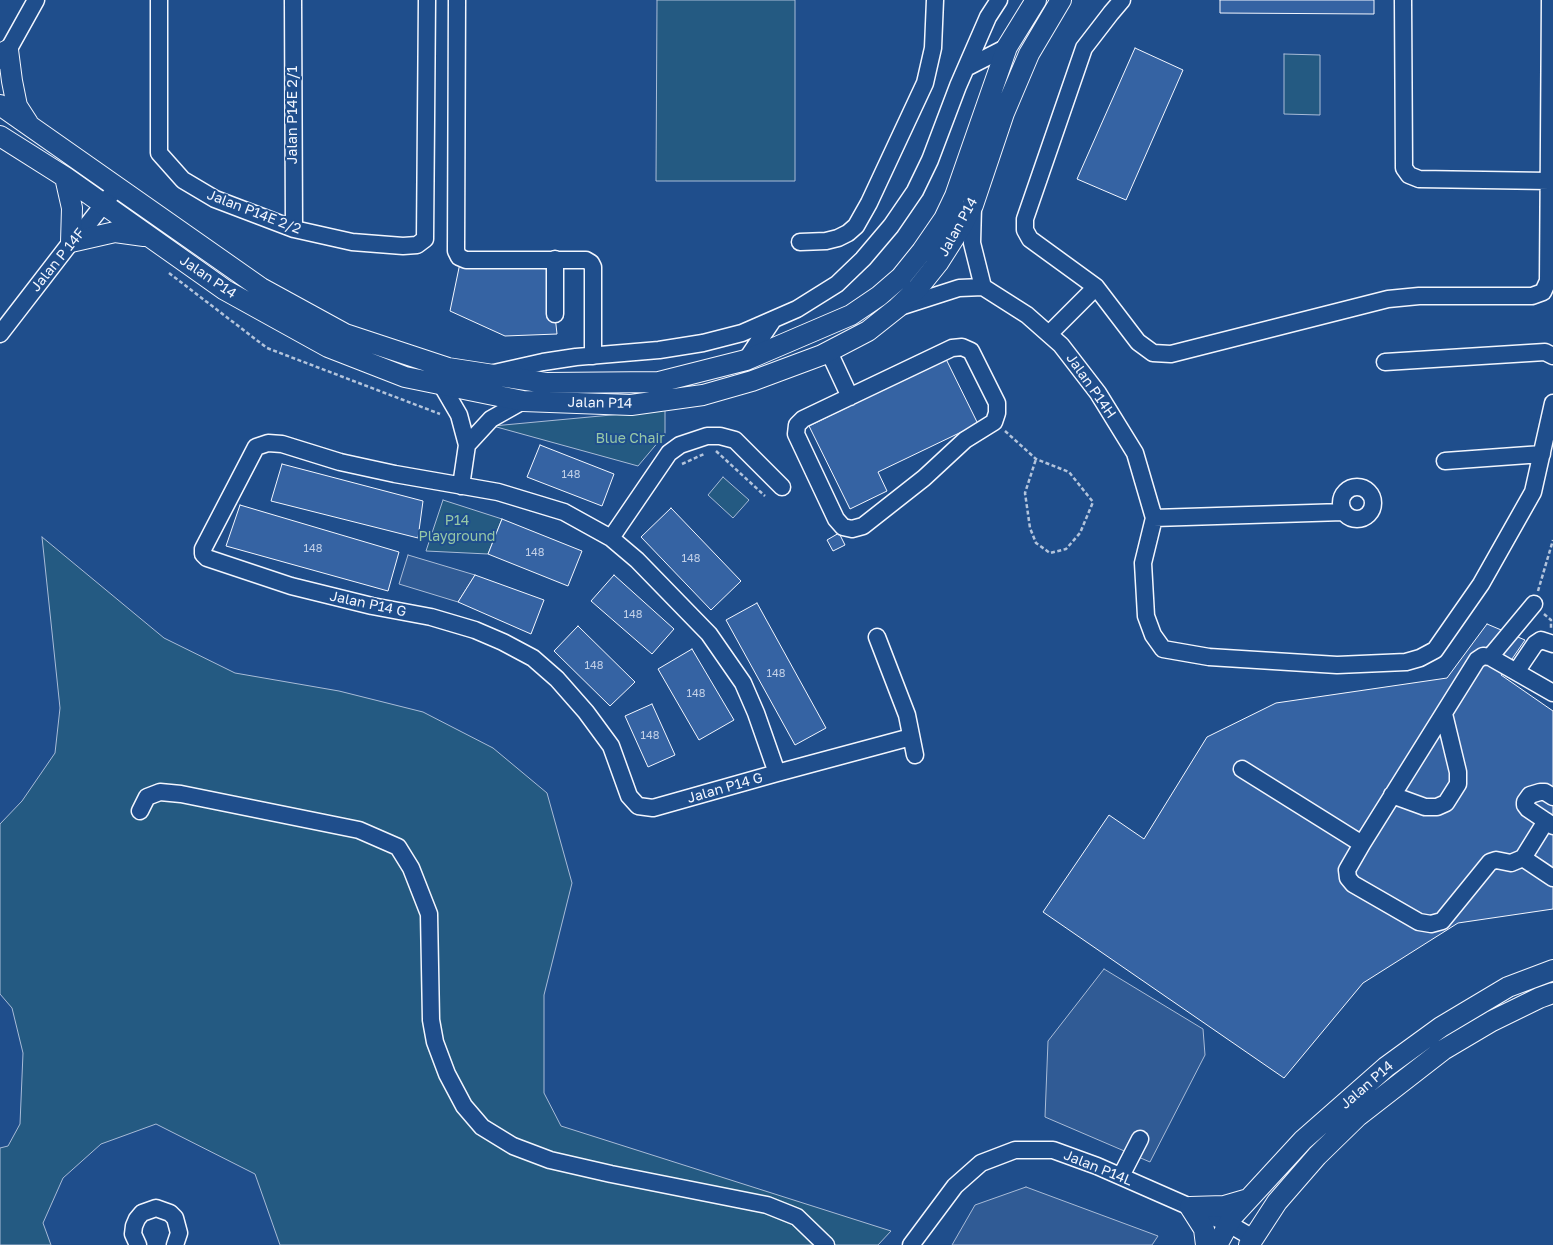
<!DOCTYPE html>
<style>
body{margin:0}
canvas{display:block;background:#1f4e8c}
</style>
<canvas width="1553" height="1245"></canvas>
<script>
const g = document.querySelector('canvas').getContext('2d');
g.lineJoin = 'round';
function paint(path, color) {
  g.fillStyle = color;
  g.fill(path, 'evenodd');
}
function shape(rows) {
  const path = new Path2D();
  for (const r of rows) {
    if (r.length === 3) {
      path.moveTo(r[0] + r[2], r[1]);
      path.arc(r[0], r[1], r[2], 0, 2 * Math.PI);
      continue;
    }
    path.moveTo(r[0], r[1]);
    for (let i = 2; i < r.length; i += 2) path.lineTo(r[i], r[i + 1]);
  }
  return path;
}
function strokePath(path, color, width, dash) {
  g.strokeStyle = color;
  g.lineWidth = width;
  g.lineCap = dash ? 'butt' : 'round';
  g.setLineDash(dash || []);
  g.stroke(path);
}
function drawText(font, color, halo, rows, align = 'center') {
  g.font = font + ' "Golos Text",sans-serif';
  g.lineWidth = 4;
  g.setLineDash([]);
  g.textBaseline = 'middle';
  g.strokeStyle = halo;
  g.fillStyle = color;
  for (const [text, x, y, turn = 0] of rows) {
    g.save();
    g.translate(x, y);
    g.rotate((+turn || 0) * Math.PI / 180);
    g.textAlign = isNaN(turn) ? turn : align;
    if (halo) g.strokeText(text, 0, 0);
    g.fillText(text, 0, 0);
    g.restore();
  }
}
const green = shape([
 [657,0,795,0,795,181,656,181,657,0],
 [1284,54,1320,55,1320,115,1284,114,1284,54],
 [665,410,665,434,638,466,493,426,665,410],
 [723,477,749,500,733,518,708,495,723,477],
 [443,500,502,519,488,554,426,551,443,500],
 [42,537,164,638,235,673,339,691,423,712,493,748,547,793,572,883,544,995,544,1093,561,1126,891,1231,878,1245,280,1245,255,1174,156,1124,101,1144,63,1178,43,1223,51,1245,0,1245,0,1148,8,1146,20,1124,23,1053,12,1008,0,994,0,824,22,801,55,753,60,708,42,537]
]);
paint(green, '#245a82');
strokePath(green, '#a8bbd7', 1);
const parking = shape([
 [408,555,475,575,458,602,399,584,408,555],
 [1104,969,1203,1029,1205,1055,1150,1162,1045,1117,1048,1041,1104,969],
 [1026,1187,1158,1236,1152,1245,952,1245,975,1205,1026,1187]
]);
paint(parking, '#305b95');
strokePath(parking, '#a8bbd7', 1);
const building = shape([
 [1220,0,1374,0,1374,14,1220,13,1220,0],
 [1135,48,1183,70,1126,200,1077,179,1135,48],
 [460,263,550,269,557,334,505,336,450,311,460,263],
 [946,359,978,424,878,472,887,491,850,509,809,426,946,359],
 [540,445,614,474,602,506,527,477,540,445],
 [282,464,423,501,418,538,271,501,282,464],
 [240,505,399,552,388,591,226,546,240,505],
 [671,508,741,581,711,610,641,537,671,508],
 [502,519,582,551,568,586,488,554,502,519],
 [839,533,845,545,833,551,827,540,839,533],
 [475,575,544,600,531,634,458,602,475,575],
 [614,575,674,629,652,654,591,601,614,575],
 [757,603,826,728,795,745,726,620,757,603],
 [1487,624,1525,640,1501,675,1553,711,1553,909,1458,923,1363,983,1284,1078,1043,912,1109,815,1144,839,1207,737,1276,703,1447,678,1487,624],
 [578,626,635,682,610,706,554,651,578,626],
 [692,649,734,720,699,740,658,669,692,649],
 [652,704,675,755,648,767,625,716,652,704]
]);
paint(building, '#3563a3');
strokePath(building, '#f2f6ff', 1);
const minor = shape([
 [159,0,159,153,183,180,215,199,294,229,352,242,403,246,417,245,425,239,427,0],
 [293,0,294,229],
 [457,0,456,251,459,257,466,260,586,260,591,263,593,267,593,356],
 [1122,0,1111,13,1084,48,1025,219,1025,230,1030,239,1096,287,1138,342,1153,353,1171,354,1388,299,1419,296,1532,296,1543,292,1548,281,1550,0],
 [1403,0,1404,168,1409,175,1419,179,1549,181],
 [2,61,36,0],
 [966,68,1007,47],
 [973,206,972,243,983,287],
 [800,242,826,241,838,238,848,233,856,226,869,203,925,83,933,48,935,0],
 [555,259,555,314],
 [900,307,959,288,983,287,1027,315,1061,345,1098,393,1135,453,1154,518],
 [0,334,71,242,88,224,117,187],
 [1049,334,1096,287],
 [962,347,971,351,997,403,997,413,994,422,965,440,924,478,863,526,852,529,843,527,836,519,796,434,797,425,803,419,952,348,962,347],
 [829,352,850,397],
 [746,360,773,320],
 [1385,362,1545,352,1553,356],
 [494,373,543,362,576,357,659,350,703,343,742,333,797,309,837,284,863,259,891,226,915,191,930,160,958,86,988,17,999,0],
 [441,384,459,415,467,445,461,486],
 [467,445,491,419,523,401],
 [1445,461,1542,454],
 [1357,503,16],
 [1154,518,1143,563,1146,616,1153,635,1163,649,1209,657,1337,665,1406,662,1420,658,1435,650,1481,584,1533,492,1553,403],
 [1154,518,1343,512],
 [611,538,669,453,680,445,707,436,720,436,735,440,782,487],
 [877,637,907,715,915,755],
 [1490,657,1534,604],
 [1516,672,1535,644,1541,640,1553,644],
 [1242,769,1362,844],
 [777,773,756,713,743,683,709,634,637,560,611,538,564,512,498,492,395,474,340,462,282,444,268,443,256,447,203,549,203,554,207,558,291,586,372,606,431,617,475,630,503,642,533,658,557,679,586,712,611,746,629,796,638,806,653,808,777,773,911,737],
 [1392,795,1425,807,1437,807,1446,803,1458,784,1458,772,1444,714],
 [1553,797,1545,792,1540,792,1530,795,1525,802,1525,805,1528,809,1553,826],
 [140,811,147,797,160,792,181,794,359,830,398,847,411,868,429,914,431,1020,435,1042,447,1074,464,1106,482,1127,513,1146,550,1160,611,1174,767,1205,797,1217,826,1245],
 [1546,821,1523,858,1511,863,1496,860,1490,862,1442,921,1431,924,1419,922,1353,884,1348,878,1347,870,1362,844,1477,660,1483,656,1490,657,1553,693],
 [1523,858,1553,878],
 [1121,1176,1140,1139],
 [138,1245,133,1234,134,1226,137,1219,142,1213,156,1208,170,1213,175,1218,179,1233,175,1245],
 [911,1245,955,1186,981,1163,1015,1150,1053,1150,1097,1166,1229,1224,1253,1238]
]);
const major = shape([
 [0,54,8,50,12,81,17,106,28,123],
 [0,105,261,288,345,334,448,368,487,374,546,383,659,382,746,360,851,315,879,296,901,277,922,251,944,219,955,196,1007,47,1036,0],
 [0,136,65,177,225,290,328,347,405,377,523,401,631,405,703,395,752,381,822,355,868,331,897,308,918,288,938,263,961,227,973,205,1004,113,1029,54,1061,0],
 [65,177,72,208,71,242,115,232,144,236],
 [1190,1207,1224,1206,1248,1199],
 [1190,1207,1204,1229,1206,1245],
 [1217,1245,1233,1216,1303,1140,1386,1067,1441,1027,1508,987,1553,970],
 [1249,1245,1277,1202,1317,1156,1358,1116,1443,1050,1492,1021,1539,998,1553,993]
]);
strokePath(minor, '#f2f6ff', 19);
strokePath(major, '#f2f6ff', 22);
strokePath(shape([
 [169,273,267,348,440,414],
 [1005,431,1036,459,1069,472,1093,502,1080,533,1066,549,1050,553,1036,543,1030,528,1025,493,1036,459],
 [716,451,765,496],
 [682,464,704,454],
 [1538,591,1553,540],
 [1544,614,1551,620,1551,628]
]), '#b3c4dc', 2.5, [4, 2.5]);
strokePath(minor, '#1f4e8c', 16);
strokePath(major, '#1f4e8c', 20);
drawText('11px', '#c3d1e8', null, [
 ["148",571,475],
 ["148",313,549],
 ["148",535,553],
 ["148",691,559],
 ["148",633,615],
 ["148",594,666],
 ["148",776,674],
 ["148",696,694],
 ["148",650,736]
]);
drawText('14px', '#f2f6ff', '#1f4e8c', [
 ["Jalan P14E 2/1",293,115,-90],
 ["Jalan P14E 2/2",254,212,21],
 ["Jalan P14",958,227,-61],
 ["Jalan P 14F",58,260,-51],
 ["Jalan P14",208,277,34],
 ["Jalan P14H",1091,386,55],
 ["Jalan P14",600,403,1],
 ["Jalan P14 G",368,604,12],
 ["Jalan P14 G",725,788,-16],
 ["Jalan P14",1367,1085,-41],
 ["Jalan P14L",1098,1168,22]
]);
drawText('14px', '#97c8a6', '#1f4e8c', [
 ["Blue Chair",630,439],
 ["P14",457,521],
 ["Playground",457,537]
]);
</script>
